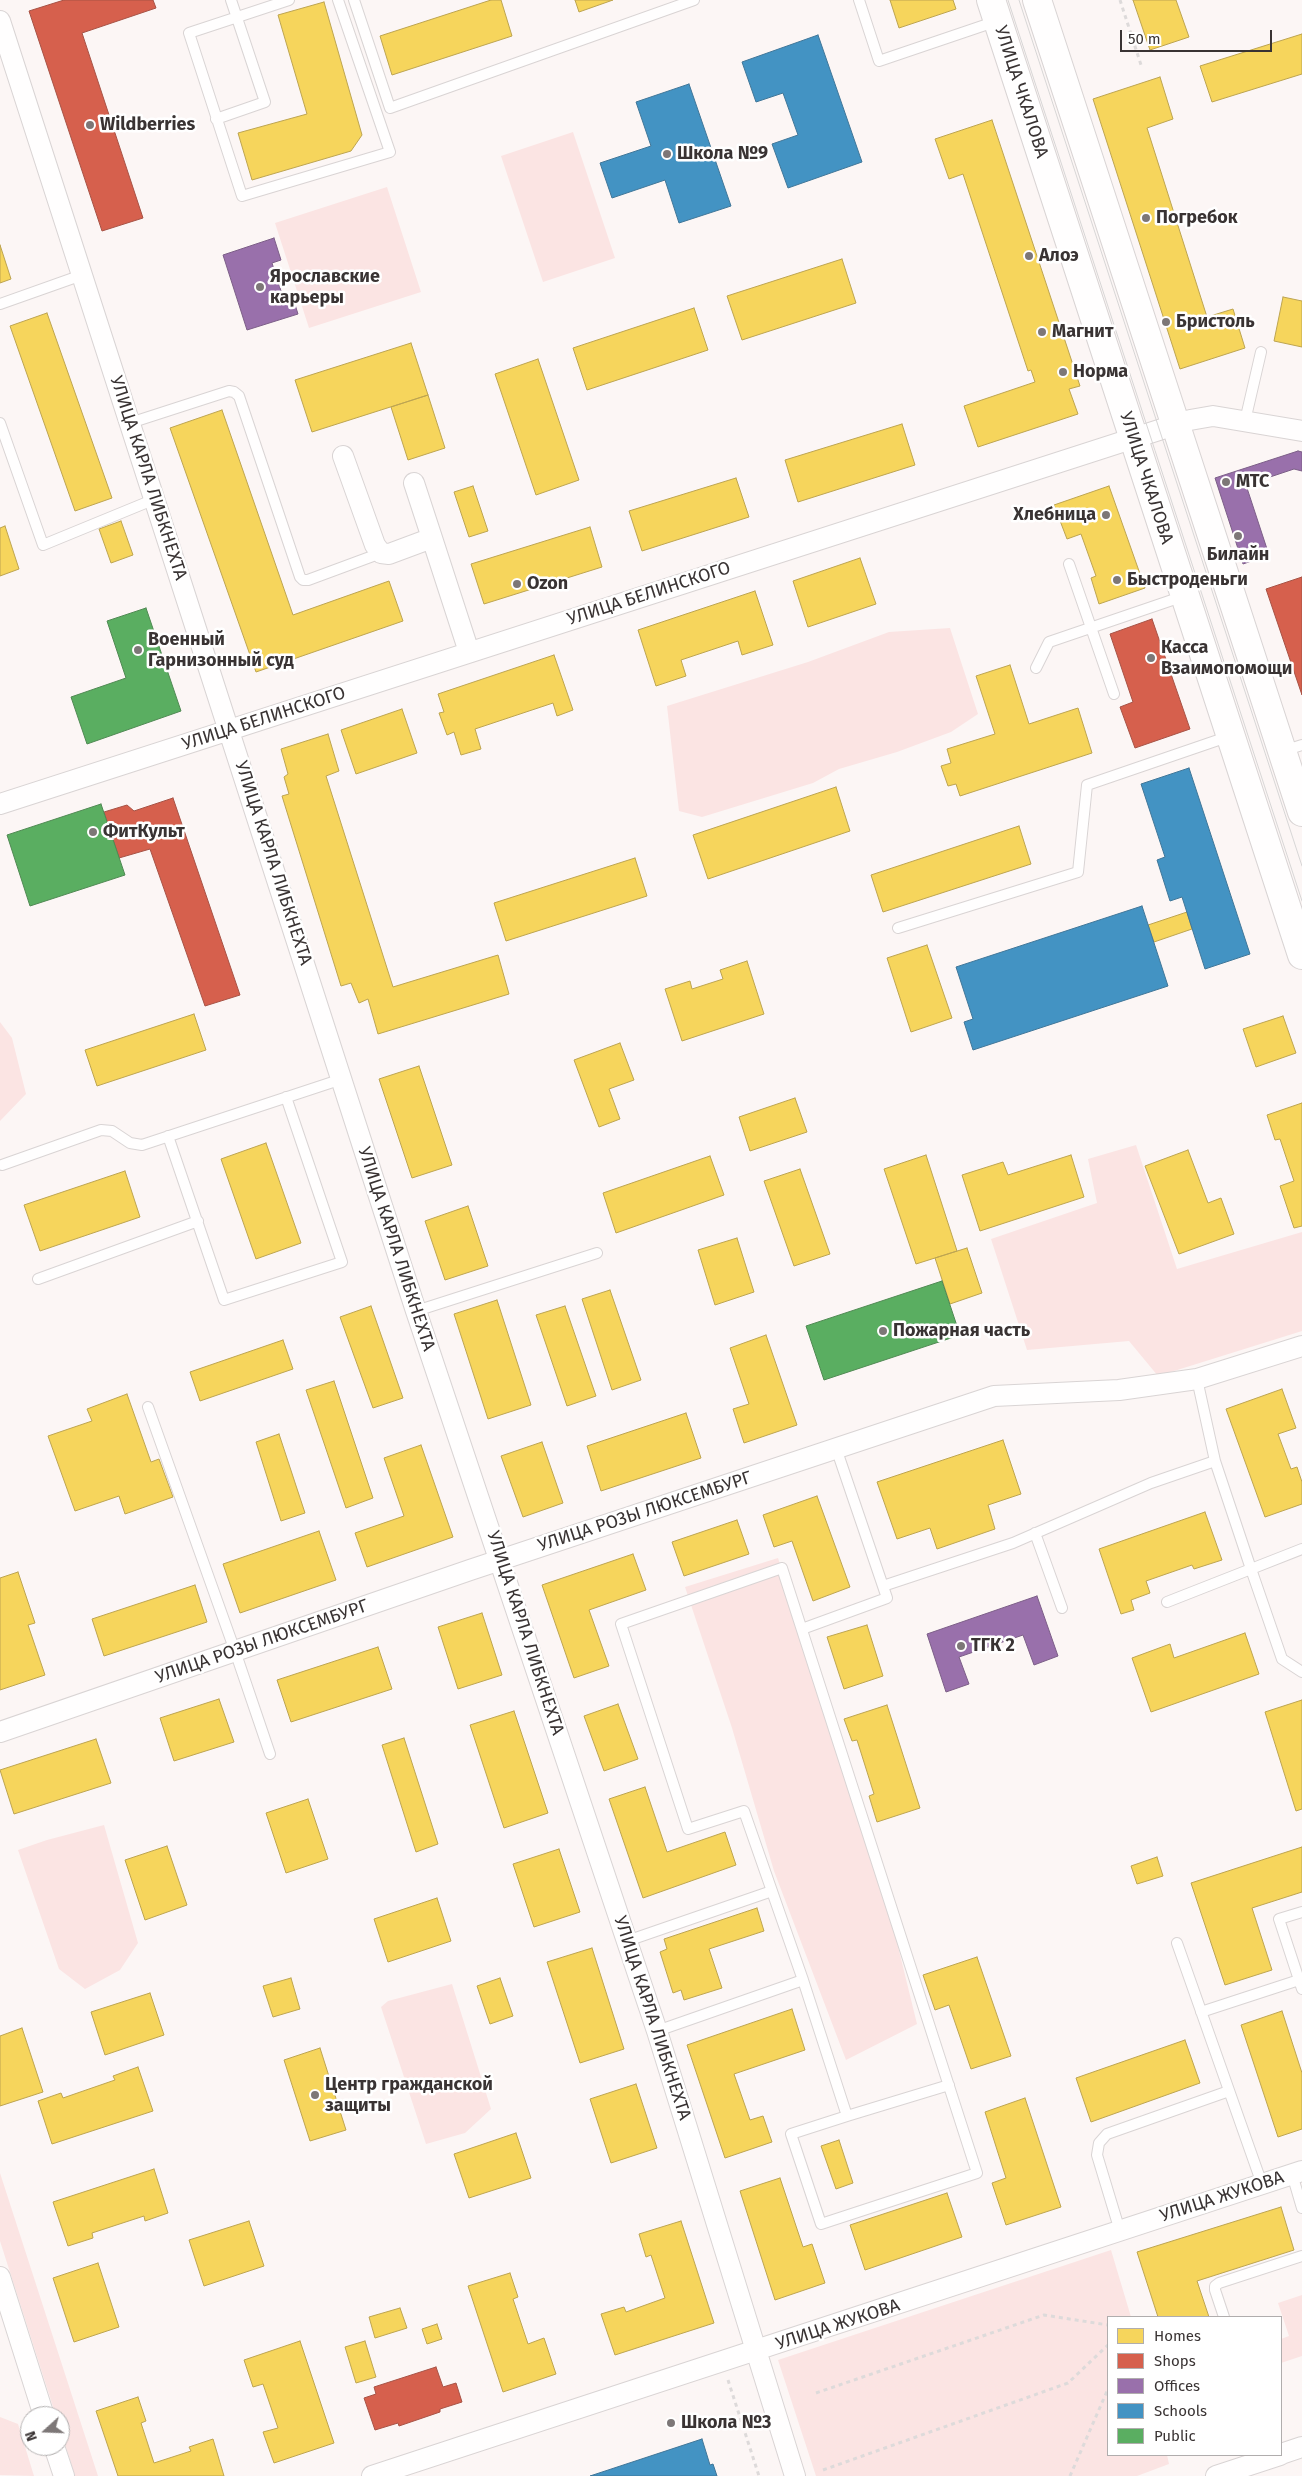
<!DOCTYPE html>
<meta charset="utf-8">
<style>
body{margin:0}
#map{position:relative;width:1302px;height:2476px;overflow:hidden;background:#fcf6f5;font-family:"Fira Sans",sans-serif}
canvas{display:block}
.legend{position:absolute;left:1107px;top:2316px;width:175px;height:140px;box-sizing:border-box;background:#fff;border:1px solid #b0adad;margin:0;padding:6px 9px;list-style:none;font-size:15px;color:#393333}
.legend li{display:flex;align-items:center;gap:10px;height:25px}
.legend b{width:25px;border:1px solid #b0adad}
.north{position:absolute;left:20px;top:2406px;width:50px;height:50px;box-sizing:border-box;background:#fff;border:1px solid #b0adad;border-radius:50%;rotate:250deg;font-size:14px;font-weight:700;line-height:20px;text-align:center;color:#393333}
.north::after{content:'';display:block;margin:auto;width:18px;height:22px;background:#7d7777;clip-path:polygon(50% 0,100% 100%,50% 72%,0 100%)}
.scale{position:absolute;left:1120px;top:30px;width:152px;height:22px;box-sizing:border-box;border:2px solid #393333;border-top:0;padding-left:6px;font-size:15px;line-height:18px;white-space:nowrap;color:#393333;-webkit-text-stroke:4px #fff;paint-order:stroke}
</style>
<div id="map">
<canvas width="1302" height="2476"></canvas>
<ul class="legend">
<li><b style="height:14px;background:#f6d55c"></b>Homes</li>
<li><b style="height:14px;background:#d6604d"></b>Shops</li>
<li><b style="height:14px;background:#9970ab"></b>Offices</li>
<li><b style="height:14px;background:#4393c3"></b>Schools</li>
<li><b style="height:14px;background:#5aae61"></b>Public</li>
</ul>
<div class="north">N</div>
<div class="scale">50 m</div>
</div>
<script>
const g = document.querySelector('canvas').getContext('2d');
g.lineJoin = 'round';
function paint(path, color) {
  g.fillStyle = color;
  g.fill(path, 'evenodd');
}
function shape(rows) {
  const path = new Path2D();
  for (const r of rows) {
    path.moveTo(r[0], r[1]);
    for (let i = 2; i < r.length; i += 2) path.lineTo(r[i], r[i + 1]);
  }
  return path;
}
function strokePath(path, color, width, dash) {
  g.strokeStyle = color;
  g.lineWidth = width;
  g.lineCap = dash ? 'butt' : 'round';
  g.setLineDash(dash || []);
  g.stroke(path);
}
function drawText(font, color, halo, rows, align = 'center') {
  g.font = font + ' "Fira Sans",sans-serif';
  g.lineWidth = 5;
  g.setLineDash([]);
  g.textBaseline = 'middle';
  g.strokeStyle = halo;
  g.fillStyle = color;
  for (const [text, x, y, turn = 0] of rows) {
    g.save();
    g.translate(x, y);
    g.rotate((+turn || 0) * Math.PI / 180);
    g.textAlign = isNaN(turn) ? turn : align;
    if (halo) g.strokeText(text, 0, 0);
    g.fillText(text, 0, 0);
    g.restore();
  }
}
paint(shape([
 [573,132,615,258,543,282,501,156],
 [387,187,421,292,309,328,275,223],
 [950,628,978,714,951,732,897,752,839,769,813,783,702,817,679,811,667,706,808,662,889,632],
 [0,1022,12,1038,26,1094,0,1121],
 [1136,1145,1177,1269,1302,1232,1302,1331,1158,1376,1129,1341,1027,1350,991,1239,1097,1203,1088,1159],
 [778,1558,878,1865,917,2024,846,2060,774,1871,732,1728,685,1587],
 [104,1825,138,1943,120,1970,85,1989,59,1969,18,1850,47,1840],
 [452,1984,491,2109,465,2133,426,2144,381,2007,388,2001],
 [0,2173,98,2476,75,2476,60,2428,60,2416,56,2416,0,2241],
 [1111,2250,1131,2317,1108,2317,1108,2455,1167,2455,1169,2464,1137,2476,816,2476,778,2360],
 [1302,2295,1302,2356,1281,2363,1281,2339,1289,2336,1278,2303],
 [0,2417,18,2424,34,2476,0,2475]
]), '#fbe4e3');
const homes = shape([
 [491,0,501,0,512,36,392,75,380,36,491,0],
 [575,0,613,0,579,12,575,0],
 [890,0,953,0,956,9,899,28,890,0],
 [1133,0,1176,0,1189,37,1150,50,1133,0],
 [324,2,362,135,351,151,252,180,238,133,307,114,278,15,324,2],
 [1302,34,1302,74,1212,102,1200,66,1302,34],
 [1160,77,1173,119,1147,128,1207,317,1233,309,1245,348,1180,369,1093,99,1160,77],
 [992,120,1080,386,1069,389,1078,414,978,447,964,406,1035,382,1031,370,1028,371,963,174,949,179,935,139,992,120],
 [0,245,11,279,0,283,0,245],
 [842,259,856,303,742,340,727,296,842,259],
 [1283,297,1302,301,1302,347,1274,341,1283,297],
 [694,308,708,350,587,390,573,348,694,308],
 [47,313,112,498,75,511,10,326,47,313],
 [411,343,428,395,312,432,295,380,411,343],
 [538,359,579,480,536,495,495,374,538,359],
 [428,395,445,448,408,460,391,407,428,395],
 [222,410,293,615,389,581,403,621,256,672,170,428,222,410],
 [902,424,915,465,798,502,785,460,902,424],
 [736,478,749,517,642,551,629,511,736,478],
 [473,486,488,531,469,537,454,492,473,486],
 [1109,486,1145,588,1099,604,1091,578,1096,576,1081,534,1067,539,1054,505,1109,486],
 [121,521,133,555,111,563,99,529,121,521],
 [5,526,19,569,0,576,0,528,5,526],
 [590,527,602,567,484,604,471,564,590,527],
 [860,558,876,604,808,627,793,581,860,558],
 [755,591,773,645,742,655,738,641,681,660,686,676,656,686,638,630,755,591],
 [554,655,573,710,557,716,553,703,475,729,481,749,461,755,454,732,447,735,439,713,444,712,438,694,554,655],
 [1010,665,1029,724,1078,708,1092,753,960,796,956,784,948,786,941,766,951,763,947,749,995,734,976,676,1010,665],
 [402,709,417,753,356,774,341,730,402,709],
 [328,734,339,771,326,776,393,987,498,955,509,994,378,1034,368,999,359,1003,351,983,341,986,282,796,289,794,284,777,288,774,281,749,328,734],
 [836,787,850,831,708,879,693,835,836,787],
 [1019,826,1031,864,883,912,871,875,1019,826],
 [635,858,647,896,506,941,494,903,635,858],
 [1187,912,1192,929,1154,942,1148,925,1187,912],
 [927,945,952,1018,911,1032,887,958,927,945],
 [747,961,764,1014,682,1041,665,989,690,981,692,989,723,979,720,970,747,961],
 [194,1014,206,1050,97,1086,85,1050,194,1014],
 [1283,1016,1296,1053,1256,1067,1243,1029,1283,1016],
 [620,1043,634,1080,609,1089,620,1119,599,1127,574,1060,620,1043],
 [419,1066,452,1165,412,1178,379,1079,419,1066],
 [795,1098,807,1132,750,1151,739,1117,795,1098],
 [1302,1103,1302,1226,1294,1228,1280,1186,1294,1181,1280,1139,1275,1140,1267,1115,1302,1103],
 [266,1143,301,1243,256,1259,221,1159,266,1143],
 [1188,1150,1208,1203,1221,1198,1234,1234,1179,1254,1145,1166,1188,1150],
 [926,1155,957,1251,916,1264,884,1169,926,1155],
 [1071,1155,1084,1197,980,1231,962,1175,1003,1162,1008,1175,1071,1155],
 [710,1156,724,1195,616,1233,603,1193,710,1156],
 [800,1169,830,1254,794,1266,764,1181,800,1169],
 [125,1171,140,1217,40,1251,24,1205,125,1171],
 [468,1206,488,1266,445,1280,425,1221,468,1206],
 [737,1238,754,1292,715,1305,698,1250,737,1238],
 [967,1248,982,1293,950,1304,935,1258,967,1248],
 [610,1290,641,1380,612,1390,582,1299,610,1290],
 [497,1300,531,1405,488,1419,454,1314,497,1300],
 [371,1306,403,1398,373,1408,340,1317,371,1306],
 [565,1306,596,1396,567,1406,536,1315,565,1306],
 [766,1335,797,1425,744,1443,733,1409,749,1404,730,1348,766,1335],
 [283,1340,293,1369,200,1401,190,1372,283,1340],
 [334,1381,373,1498,346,1508,306,1390,334,1381],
 [1282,1389,1296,1428,1278,1434,1291,1469,1297,1467,1302,1482,1302,1504,1265,1517,1226,1409,1282,1389],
 [127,1394,151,1462,159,1459,173,1497,125,1514,119,1496,75,1511,48,1436,92,1421,87,1409,127,1394],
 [686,1413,701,1458,601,1491,587,1446,686,1413],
 [279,1434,305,1513,281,1521,256,1442,279,1434],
 [1003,1440,1021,1494,988,1505,995,1529,937,1549,930,1528,897,1539,877,1482,1003,1440],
 [542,1442,563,1503,523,1517,501,1456,542,1442],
 [421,1445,453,1537,367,1567,355,1533,404,1516,384,1458,421,1445],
 [817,1496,850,1587,813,1601,792,1541,774,1547,763,1515,817,1496],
 [1205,1512,1222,1560,1194,1569,1192,1565,1146,1581,1150,1593,1131,1600,1134,1610,1121,1614,1099,1549,1205,1512],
 [737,1520,749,1554,684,1576,672,1542,737,1520],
 [319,1531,336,1580,240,1613,223,1564,319,1531],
 [633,1554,646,1590,589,1610,609,1666,574,1678,542,1585,633,1554],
 [18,1572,35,1623,28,1625,45,1675,0,1690,0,1578,18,1572],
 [195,1585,207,1622,104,1656,92,1619,195,1585],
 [482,1613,502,1675,458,1689,438,1627,482,1613],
 [867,1625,883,1676,844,1689,827,1637,867,1625],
 [1245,1633,1259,1674,1151,1712,1132,1658,1170,1644,1174,1658,1245,1633],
 [378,1647,392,1689,291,1722,277,1680,378,1647],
 [219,1699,234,1742,174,1761,160,1718,219,1699],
 [1302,1700,1302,1809,1296,1811,1265,1712,1302,1700],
 [618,1704,638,1759,604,1771,584,1716,618,1704],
 [887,1705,920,1808,877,1822,869,1796,874,1794,857,1740,852,1741,844,1719,887,1705],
 [514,1711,548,1813,504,1828,470,1725,514,1711],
 [404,1738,438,1844,416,1852,382,1745,404,1738],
 [96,1739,111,1783,14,1814,0,1770,96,1739],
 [645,1787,667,1852,725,1832,736,1865,643,1898,609,1799,645,1787],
 [308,1799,328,1859,286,1873,266,1813,308,1799],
 [167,1846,187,1905,145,1920,125,1860,167,1846],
 [1302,1847,1302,1892,1252,1908,1272,1970,1225,1985,1191,1883,1302,1847],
 [559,1849,580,1912,534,1927,513,1864,559,1849],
 [1157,1857,1163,1876,1137,1884,1131,1866,1157,1857],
 [437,1898,451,1941,388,1962,374,1919,437,1898],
 [757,1908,764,1931,709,1949,722,1988,684,2000,681,1990,673,1993,660,1952,667,1949,664,1939,757,1908],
 [592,1948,624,2049,580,2063,547,1962,592,1948],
 [977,1957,1011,2056,971,2069,949,2005,935,2010,923,1975,977,1957],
 [291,1978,300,2009,273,2017,263,1986,291,1978],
 [500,1978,513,2016,490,2024,477,1986,500,1978],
 [150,1993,164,2035,105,2055,91,2012,150,1993],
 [792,2009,805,2050,734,2074,750,2120,763,2116,772,2142,725,2158,687,2045,792,2009],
 [1282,2011,1302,2073,1302,2129,1278,2137,1241,2025,1282,2011],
 [22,2028,43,2092,0,2106,0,2036,22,2028],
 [1185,2040,1200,2083,1091,2122,1076,2078,1185,2040],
 [320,2048,346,2130,310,2141,284,2060,320,2048],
 [138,2067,153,2111,52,2144,38,2101,61,2093,63,2098,115,2080,113,2076,138,2067],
 [636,2084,657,2148,611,2163,590,2099,636,2084],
 [1025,2098,1061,2207,1006,2225,992,2183,1006,2178,985,2112,1025,2098],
 [516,2133,531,2178,469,2198,454,2154,516,2133],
 [839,2140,853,2183,836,2189,821,2146,839,2140],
 [154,2169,168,2213,145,2221,144,2216,92,2233,93,2238,68,2246,53,2202,154,2169],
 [780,2178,803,2247,812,2244,825,2283,775,2300,740,2191,780,2178],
 [947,2193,962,2237,865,2270,850,2225,947,2193],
 [1281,2207,1294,2250,1197,2281,1209,2317,1158,2317,1137,2252,1281,2207],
 [249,2221,264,2266,204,2286,189,2240,249,2221],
 [681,2221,714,2323,615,2355,601,2314,624,2307,626,2312,665,2298,651,2255,646,2257,639,2234,681,2221],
 [98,2263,119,2327,74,2342,53,2278,98,2263],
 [510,2273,518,2297,513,2299,528,2344,544,2338,556,2374,503,2392,468,2286,510,2273],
 [400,2308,407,2328,375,2338,369,2317,400,2308],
 [437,2324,442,2339,427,2344,422,2329,437,2324],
 [300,2341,334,2443,274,2463,263,2432,278,2428,263,2384,253,2387,244,2360,300,2341],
 [365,2341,376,2377,356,2383,345,2347,365,2341],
 [138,2397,146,2421,141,2423,154,2463,191,2451,189,2447,213,2439,224,2476,118,2476,96,2411,138,2397]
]);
paint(homes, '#f6d55c');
strokePath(homes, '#bda450', 1);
const shops = shape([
 [64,0,153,0,156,8,82,33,143,218,102,231,29,11,64,0],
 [1302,577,1302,695,1266,589,1302,577],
 [1152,619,1190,729,1135,748,1120,707,1133,702,1110,634,1152,619],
 [173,798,240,995,205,1006,150,849,119,858,104,812,127,805,134,811,173,798],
 [436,2367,443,2387,456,2383,462,2402,440,2409,440,2412,399,2426,398,2423,375,2430,364,2398,376,2394,374,2387,436,2367]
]);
paint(shops, '#d6604d');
strokePath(shops, '#a75245', 1);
const offices = shape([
 [274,238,281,260,272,263,282,294,291,292,298,314,247,330,223,255,274,238],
 [1298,451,1302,452,1302,471,1294,469,1246,485,1269,555,1243,564,1215,478,1298,451],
 [1037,1596,1058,1656,1034,1665,1023,1635,959,1657,969,1684,946,1692,927,1634,1037,1596]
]);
paint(offices, '#9970ab');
strokePath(offices, '#7c5e87', 1);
const schools = shape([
 [818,35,862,162,788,188,772,144,798,135,783,93,756,102,742,62,818,35],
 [689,84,731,206,679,223,665,180,612,198,600,163,651,146,636,102,689,84],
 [1189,768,1250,954,1205,969,1182,897,1170,901,1157,860,1165,857,1141,784,1189,768],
 [1142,906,1168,986,973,1050,964,1022,973,1019,956,967,1142,906],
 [702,2439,710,2465,713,2464,717,2476,590,2476,702,2439]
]);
paint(schools, '#4393c3');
strokePath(schools, '#407698', 1);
const public = shape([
 [146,608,181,711,87,744,71,697,126,678,107,621,146,608],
 [101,804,125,875,30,906,7,835,101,804],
 [942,1281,960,1335,824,1380,806,1326,942,1281]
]);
paint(public, '#5aae61');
strokePath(public, '#508953', 1);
const lane = shape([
 [289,0,189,33,242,196,390,152,338,0],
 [354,0,390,108,694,0],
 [859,0,879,61,997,21],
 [216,119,265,102,231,0],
 [0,304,82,275],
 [1245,421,1261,352],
 [0,423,43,545,155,499],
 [130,423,229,391,234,392,239,396,300,577,303,580,308,580,381,553],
 [1069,564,1114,694],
 [1036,668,1049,642,1184,596],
 [1283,751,1302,745],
 [898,928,1078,872,1087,785,1230,736],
 [168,1136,224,1300,342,1262,286,1097],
 [2,1165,101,1130,112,1131,130,1143,142,1145,342,1079],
 [38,1279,198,1221],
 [416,1311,597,1253],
 [148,1407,235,1651,270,1754],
 [1035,1533,1062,1608],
 [1302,1549,1251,1569,1282,1659,1302,1672],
 [782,1568,977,2173,821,2224,791,2134,847,2116,803,1980,744,1811,688,1829,621,1624,782,1568],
 [883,1586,1013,1543,1151,1483,1215,1461,1197,1379],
 [1167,1602,1251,1569,1215,1461],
 [802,1629,887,1598,836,1448],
 [1302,1912,1279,1919,1302,1989],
 [627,1941,772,1891],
 [1177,1943,1262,2184],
 [1201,2012,1299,1980],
 [657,2031,803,1980],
 [847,2116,949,2085],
 [1292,2174,1302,2208],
 [1120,2231,1097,2155,1099,2143,1107,2134,1229,2091],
 [1224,2317,1215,2290,1215,2286,1219,2283,1302,2256]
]);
const street = shape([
 [0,21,416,1311,657,2031,795,2476],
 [343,456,375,545,381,553,389,554,432,538,414,483],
 [432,538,469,652],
 [0,804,1190,420,1213,416,1302,431],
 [0,1732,470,1570,994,1396,1119,1390,1197,1379,1302,1346],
 [0,2277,44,2416],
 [54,2446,64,2476],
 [1281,2454,1302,2447],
 [372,2476,1302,2171],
 [1216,2476,1280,2455]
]);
const secondary = shape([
 [991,0,1302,955],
 [1037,0,1302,812]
]);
strokePath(lane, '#d9d4d4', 12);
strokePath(street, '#d9d4d4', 22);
strokePath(secondary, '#d9d4d4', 30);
strokePath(shape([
 [1120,0,1142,68],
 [728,2380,759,2476],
 [816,2393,1044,2315,1108,2325],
 [823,2470,1068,2383,1108,2345],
 [1070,2476,1108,2389]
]), '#dddada', 3, [4, 4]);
strokePath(lane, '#fffefe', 10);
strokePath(street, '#fffefe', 20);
strokePath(secondary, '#fffefe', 28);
strokePath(shape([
 [1008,0,1302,901],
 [1019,0,1302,866]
]), '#d7d6d6', 1);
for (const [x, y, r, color] of [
 [90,125,5,"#7d7777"],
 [667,154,5,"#7d7777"],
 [1146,218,5,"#7d7777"],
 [1029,256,5,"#7d7777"],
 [260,287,5,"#7d7777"],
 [1166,322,5,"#7d7777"],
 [1042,332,5,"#7d7777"],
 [1063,372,5,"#7d7777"],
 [1226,482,5,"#7d7777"],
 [1106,515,5,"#7d7777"],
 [1238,536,5,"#7d7777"],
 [1117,580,5,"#7d7777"],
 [517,584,5,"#7d7777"],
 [138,650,5,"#7d7777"],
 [1151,658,5,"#7d7777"],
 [93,832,5,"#7d7777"],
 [883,1331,5,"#7d7777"],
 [961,1646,5,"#7d7777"],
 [315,2095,5,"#7d7777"],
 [671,2423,5,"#7d7777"]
]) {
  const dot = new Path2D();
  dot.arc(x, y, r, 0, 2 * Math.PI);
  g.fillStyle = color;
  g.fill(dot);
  strokePath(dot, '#fff', 2);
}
drawText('18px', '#393333', '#fff', [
 ["УЛИЦА ЧКАЛОВА",1021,92,72],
 ["УЛИЦА КАРЛА ЛИБКНЕХТА",148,478,72],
 ["УЛИЦА ЧКАЛОВА",1146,478,72],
 ["УЛИЦА БЕЛИНСКОГО",649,594,-18],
 ["УЛИЦА БЕЛИНСКОГО",264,719,-18],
 ["УЛИЦА КАРЛА ЛИБКНЕХТА",273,863,72],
 ["УЛИЦА КАРЛА ЛИБКНЕХТА",396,1249,72],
 ["УЛИЦА РОЗЫ ЛЮКСЕМБУРГ",645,1512,-18],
 ["УЛИЦА КАРЛА ЛИБКНЕХТА",525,1633,72],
 ["УЛИЦА РОЗЫ ЛЮКСЕМБУРГ",262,1642,-19],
 ["УЛИЦА КАРЛА ЛИБКНЕХТА",652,2018,72],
 ["УЛИЦА ЖУКОВА",1222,2197,-18],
 ["УЛИЦА ЖУКОВА",838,2325,-18]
]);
drawText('bold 18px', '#393333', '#fff', [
 ["Wildberries",100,125],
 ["Школа №9",677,154],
 ["Погребок",1156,218],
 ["Алоэ",1039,256],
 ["Ярославские",270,277],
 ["карьеры",270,298],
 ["Бристоль",1176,322],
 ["Магнит",1052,332],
 ["Норма",1073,372],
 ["МТС",1236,482],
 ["Хлебница",1096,515,"right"],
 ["Билайн",1238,555,"center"],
 ["Быстроденьги",1127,580],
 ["Ozon",527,584],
 ["Военный",148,640],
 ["Гарнизонный суд",148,661],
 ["Касса",1161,648],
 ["Взаимопомощи",1161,669],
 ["ФитКульт",103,832],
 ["Пожарная часть",893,1331],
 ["ТГК 2",971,1646],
 ["Центр гражданской",325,2085],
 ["защиты",325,2106],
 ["Школа №3",681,2423]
], 'left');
</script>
